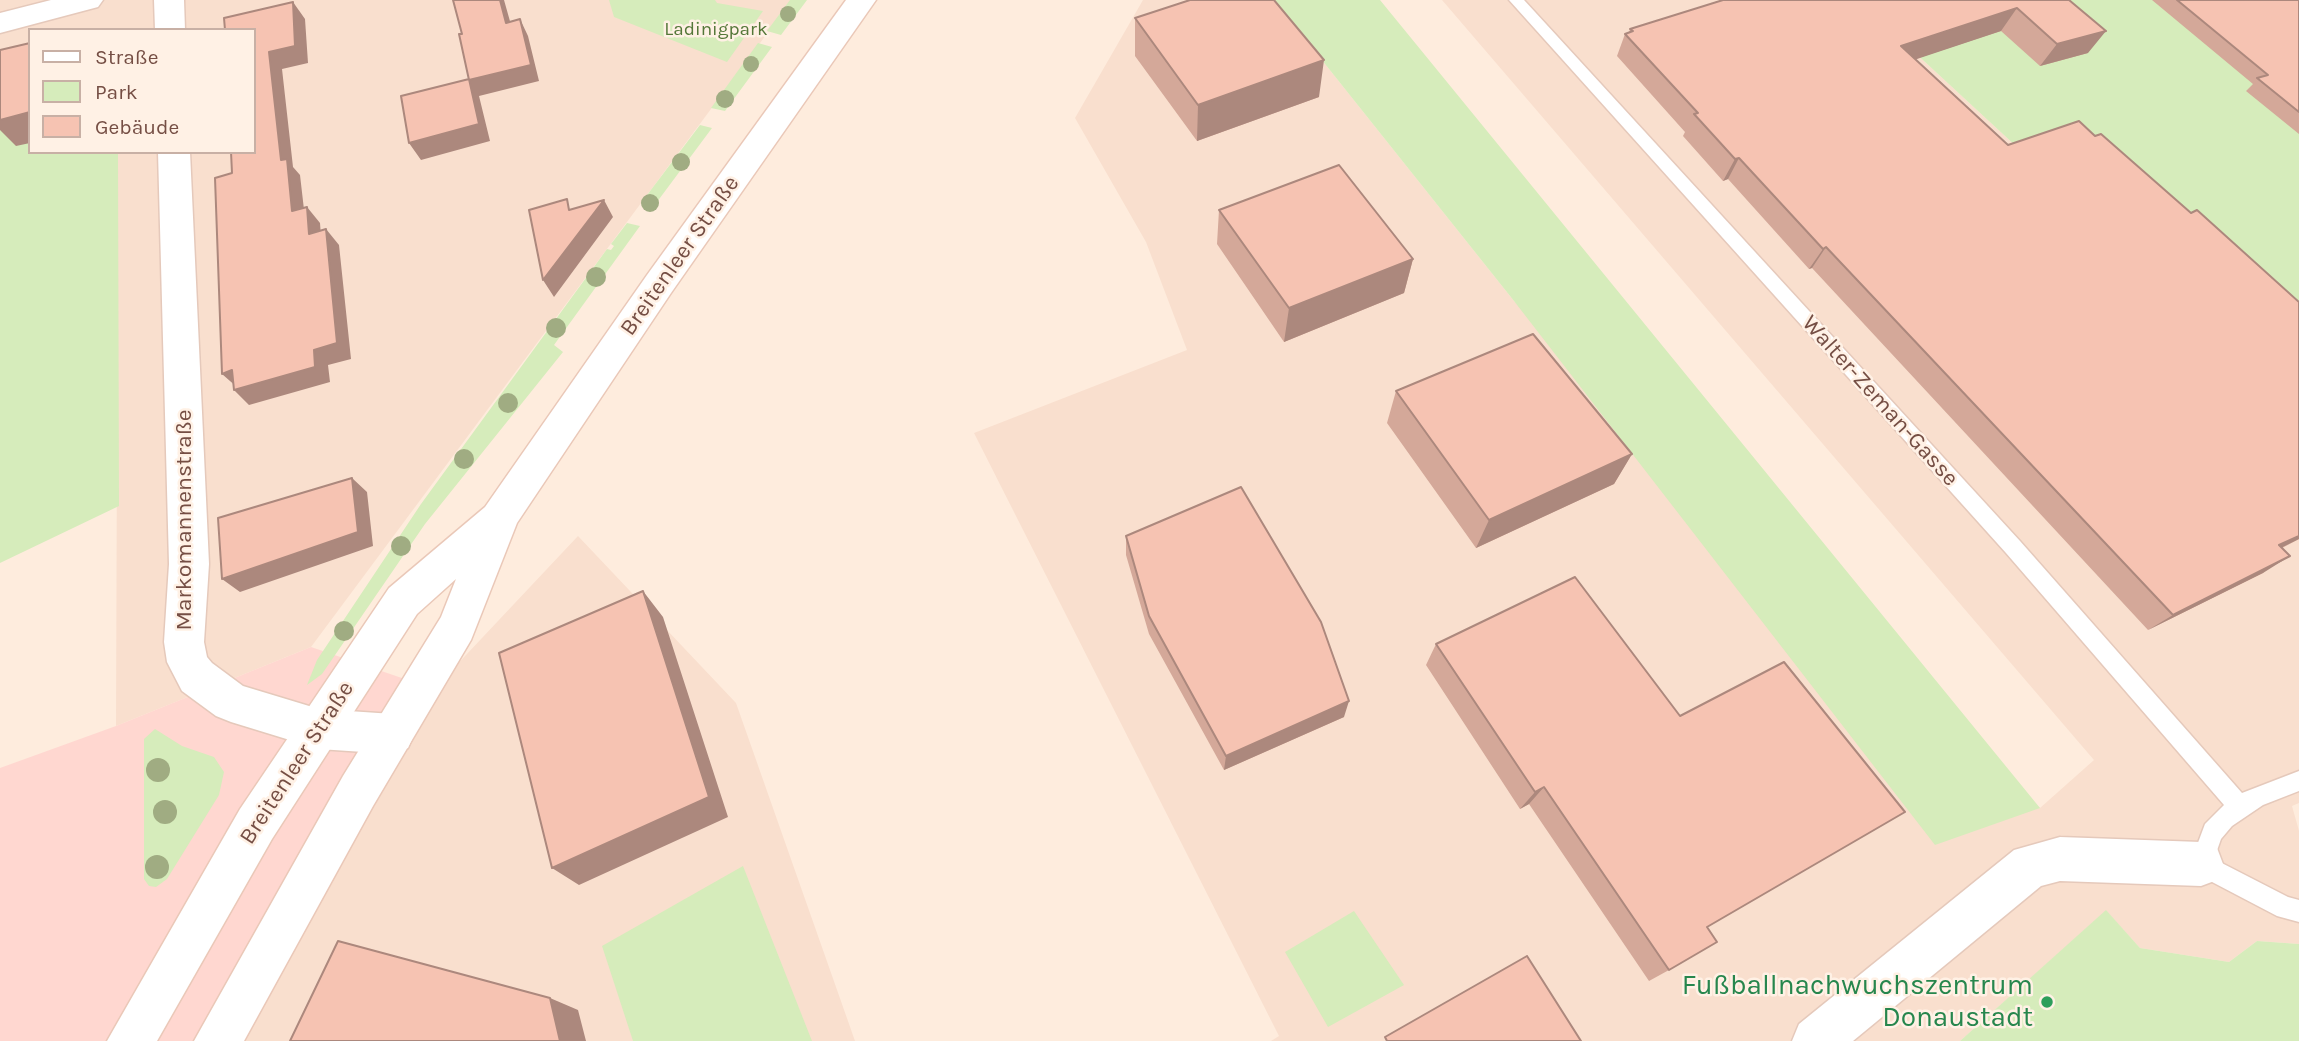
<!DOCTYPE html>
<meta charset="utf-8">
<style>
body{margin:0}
#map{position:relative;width:2299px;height:1041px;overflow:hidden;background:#feecdd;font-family:Karla,sans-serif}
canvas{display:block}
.legend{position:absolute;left:28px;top:28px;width:228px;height:126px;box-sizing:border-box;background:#fff1e5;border:2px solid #c8b0a5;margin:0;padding:9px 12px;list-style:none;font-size:21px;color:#754e44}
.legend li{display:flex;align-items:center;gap:14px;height:35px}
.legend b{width:35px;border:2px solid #c8b0a5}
</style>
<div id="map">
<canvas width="2299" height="1041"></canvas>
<ul class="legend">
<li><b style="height:9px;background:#fff"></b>Straße</li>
<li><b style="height:19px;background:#d6ecbb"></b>Park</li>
<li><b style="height:19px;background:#f6c3b2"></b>Gebäude</li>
</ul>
</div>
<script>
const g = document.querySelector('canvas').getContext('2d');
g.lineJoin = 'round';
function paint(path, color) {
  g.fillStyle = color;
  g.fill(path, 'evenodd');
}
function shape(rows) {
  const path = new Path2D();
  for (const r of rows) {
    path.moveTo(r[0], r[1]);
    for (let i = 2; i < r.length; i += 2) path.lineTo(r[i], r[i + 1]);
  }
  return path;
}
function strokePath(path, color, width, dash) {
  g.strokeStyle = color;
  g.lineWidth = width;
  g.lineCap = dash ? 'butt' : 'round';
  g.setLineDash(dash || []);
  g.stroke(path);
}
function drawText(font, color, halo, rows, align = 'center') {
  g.font = font + ' Karla,sans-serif';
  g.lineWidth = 5;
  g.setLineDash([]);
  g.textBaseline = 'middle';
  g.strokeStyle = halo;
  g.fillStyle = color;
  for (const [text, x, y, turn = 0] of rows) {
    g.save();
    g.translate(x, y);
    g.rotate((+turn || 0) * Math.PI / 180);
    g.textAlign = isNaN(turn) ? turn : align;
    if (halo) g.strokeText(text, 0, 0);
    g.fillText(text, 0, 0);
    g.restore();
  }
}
paint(shape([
 [0,0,792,0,311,647,116,726,118,152,254,152,254,30,30,30,30,57,0,65],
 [1143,0,1274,0,1514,301,2040,808,2094,760,1442,0,1858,0,2299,408,2299,803,2292,806,2299,831,2299,944,2257,941,2229,962,2140,948,2106,911,1960,1041,1271,1041,1279,1036,974,433,1187,350,1146,242,1075,118],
 [578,536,736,703,855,1041,228,1041,434,689]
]), '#f9dfce');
paint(shape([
 [311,647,434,689,228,1041,0,1041,0,768,116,726]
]), '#ffd7d0');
paint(shape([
 [609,0,715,0,717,3,763,11,727,62,614,17],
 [790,0,807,0,781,35,767,31],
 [1274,0,1380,0,2040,808,1935,845,1514,301],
 [1858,0,2299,0,2299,408],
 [758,43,772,47,725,111,711,108],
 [30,57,30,152,118,152,119,506,0,563,0,65],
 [700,125,712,128,654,206,641,203],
 [627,223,640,226,554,345,563,352,425,524,322,674,307,685,317,660,421,504,607,249,611,250,614,246,611,244],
 [155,729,182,746,214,757,224,772,219,795,167,879,156,887,149,886,144,879,144,739],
 [743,866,812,1041,633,1041,602,946],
 [2106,910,2140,948,2229,962,2257,941,2299,944,2299,1041,1960,1041],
 [1354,911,1404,985,1328,1027,1285,952]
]), '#d6ecbb');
const service = shape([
 [1509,0,1524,0,2020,541,2242,793,2299,771,2299,791,2263,805,2232,826,2221,839,2214,859,2288,897,2299,900,2299,922,2277,916,2193,872,2190,864,2205,824,2224,805,2006,553,1509,0]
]);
const minor = shape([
 [51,0,103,0,98,7,0,33,0,13,51,0],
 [154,0,184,0,185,30,155,30,154,0],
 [158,152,190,152,209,564,204,642,207,657,212,663,243,686,319,709,393,714,408,720,414,734,408,748,393,754,319,749,231,722,216,716,182,691,167,662,164,642,169,564,158,152],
 [2060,837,2201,842,2217,848,2223,864,2217,880,2201,886,2060,881,2041,886,1853,1041,1792,1041,1799,1024,2014,850,2060,837]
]);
const secondary = shape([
 [846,0,876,0,671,293,517,523,471,640,373,806,244,1041,194,1041,343,776,441,617,456,579,417,614,272,839,157,1041,107,1041,240,809,389,588,485,507,647,275,846,0]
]);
strokePath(service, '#e5c9bb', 3);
strokePath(minor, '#e5c9bb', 3);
strokePath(secondary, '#eac8b8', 3);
paint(service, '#fff');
paint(minor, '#fff');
paint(secondary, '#fff');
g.fillStyle = '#a0ac82';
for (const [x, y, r] of [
 [788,14,8],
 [751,64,8],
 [725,99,9],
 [681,162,9],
 [650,203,9],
 [596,277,10],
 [556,328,10],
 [508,403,10],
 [464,459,10],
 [401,546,10],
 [344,631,10],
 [158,770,12],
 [165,812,12],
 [157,867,12]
]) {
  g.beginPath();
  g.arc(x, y, r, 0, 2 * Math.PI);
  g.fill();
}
paint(shape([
 [2069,0,2088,53,2040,66,2001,31,1915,59,2008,145,2095,136,2191,213,2299,302,2299,539,2282,548,2263,573,2148,630,1812,268,1809,269,1728,179,1723,181,1683,136,1685,132,1617,56,1625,34,1629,33,1630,29],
 [2152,0,2299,0,2299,134,2246,91,2253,84],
 [1135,18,1319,97,1197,141,1135,56],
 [1219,210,1413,259,1404,293,1284,342,1217,244],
 [1396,391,1632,454,1614,484,1476,548,1387,423],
 [1126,536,1344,717,1224,770,1149,634,1126,555],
 [1436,644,1707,927,1669,970,1649,981,1529,804,1520,809,1426,665]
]), '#d4a899');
paint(shape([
 [500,0,504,0,515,39,506,23],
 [293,2,305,19,308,63,282,69,293,167,300,175,306,227,292,211,281,160,269,52],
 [2017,8,2001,31,1887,69,1901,46],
 [520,19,528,36,539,81,479,96,490,141,421,160,409,143,469,80],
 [2106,31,2088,53,2040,66,2057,44],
 [1324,60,1319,97,1197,141,1198,105],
 [30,112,30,143,16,146,0,130,0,120],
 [1739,158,1728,179,1723,181,1735,159],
 [604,200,613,217,554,297,543,280],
 [307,207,320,223,322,250,309,234],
 [326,229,339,245,351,359,328,365,330,382,249,405,234,390,314,350],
 [1826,247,1812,268,1809,269,1823,249],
 [1413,259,1404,293,1284,342,1289,308],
 [232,370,238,388,222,374],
 [1632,454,1614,484,1476,548,1489,520],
 [352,478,367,492,373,546,240,592,222,579],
 [2299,536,2299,539,2252,562,2279,545],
 [2290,556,2263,573,2148,630,2173,615],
 [643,591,663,617,728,817,579,885,552,868],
 [1349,701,1344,717,1224,770,1226,756],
 [1544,787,1529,804,1520,809,1535,792],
 [550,998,578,1010,586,1041,560,1041]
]), '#ac887d');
const building = shape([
 [453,0,500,0,506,23,520,19,531,65,469,80,459,34,462,34,453,0],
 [1190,0,1274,0,1324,60,1198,105,1135,18,1190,0],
 [1723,0,2069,0,2106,31,2057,44,2017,8,1901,46,2008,145,2079,121,2095,136,2101,134,2191,213,2197,210,2299,302,2299,536,2279,545,2290,556,2173,615,1826,247,1823,249,1739,158,1735,159,1694,114,1698,113,1625,34,1633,31,1630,29,1723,0],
 [2177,0,2299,0,2299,112,2257,78,2268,75,2177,0],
 [293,2,295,46,269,52,281,160,287,159,292,211,307,207,309,234,326,229,337,343,314,350,315,367,234,390,232,370,222,374,215,178,232,173,231,152,254,152,254,30,225,30,224,18,293,2],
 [30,43,30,112,0,120,0,50,30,43],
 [469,79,479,124,409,143,401,96,469,79],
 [1339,165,1413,259,1289,308,1219,210,1339,165],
 [567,199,569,210,604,200,543,280,529,210,567,199],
 [1533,334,1632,454,1489,520,1396,391,1533,334],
 [352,478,358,532,222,579,218,518,352,478],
 [1241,487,1321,622,1349,701,1226,756,1149,616,1126,536,1241,487],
 [1575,577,1680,716,1784,662,1905,812,1707,927,1717,942,1669,970,1544,787,1535,792,1436,644,1575,577],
 [643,591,709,797,552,868,499,653,643,591],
 [338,941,550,998,560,1041,290,1041,338,941],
 [1527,956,1581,1041,1387,1041,1385,1037,1527,956]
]);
paint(building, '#f6c3b2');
strokePath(building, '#ac887d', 2);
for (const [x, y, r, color] of [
 [2047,1002,7,"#2e9e5b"]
]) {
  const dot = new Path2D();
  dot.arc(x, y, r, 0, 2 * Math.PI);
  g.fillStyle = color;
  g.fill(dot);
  strokePath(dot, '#fff1e5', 2.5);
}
drawText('19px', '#547738', '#fff1e5', [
 ["Ladinigpark",716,30]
]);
drawText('23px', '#754e44', '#fff1e5', [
 ["Breitenleer Straße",680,256,-55],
 ["Walter-Zeman-Gasse",1880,401,48],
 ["Markomannenstraße",184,520,-90],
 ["Breitenleer Straße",297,763,-57]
]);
drawText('28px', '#27864d', '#fff1e5', [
 ["Fußballnachwuchszentrum",2033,986],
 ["Donaustadt",2033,1018]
], 'right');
</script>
